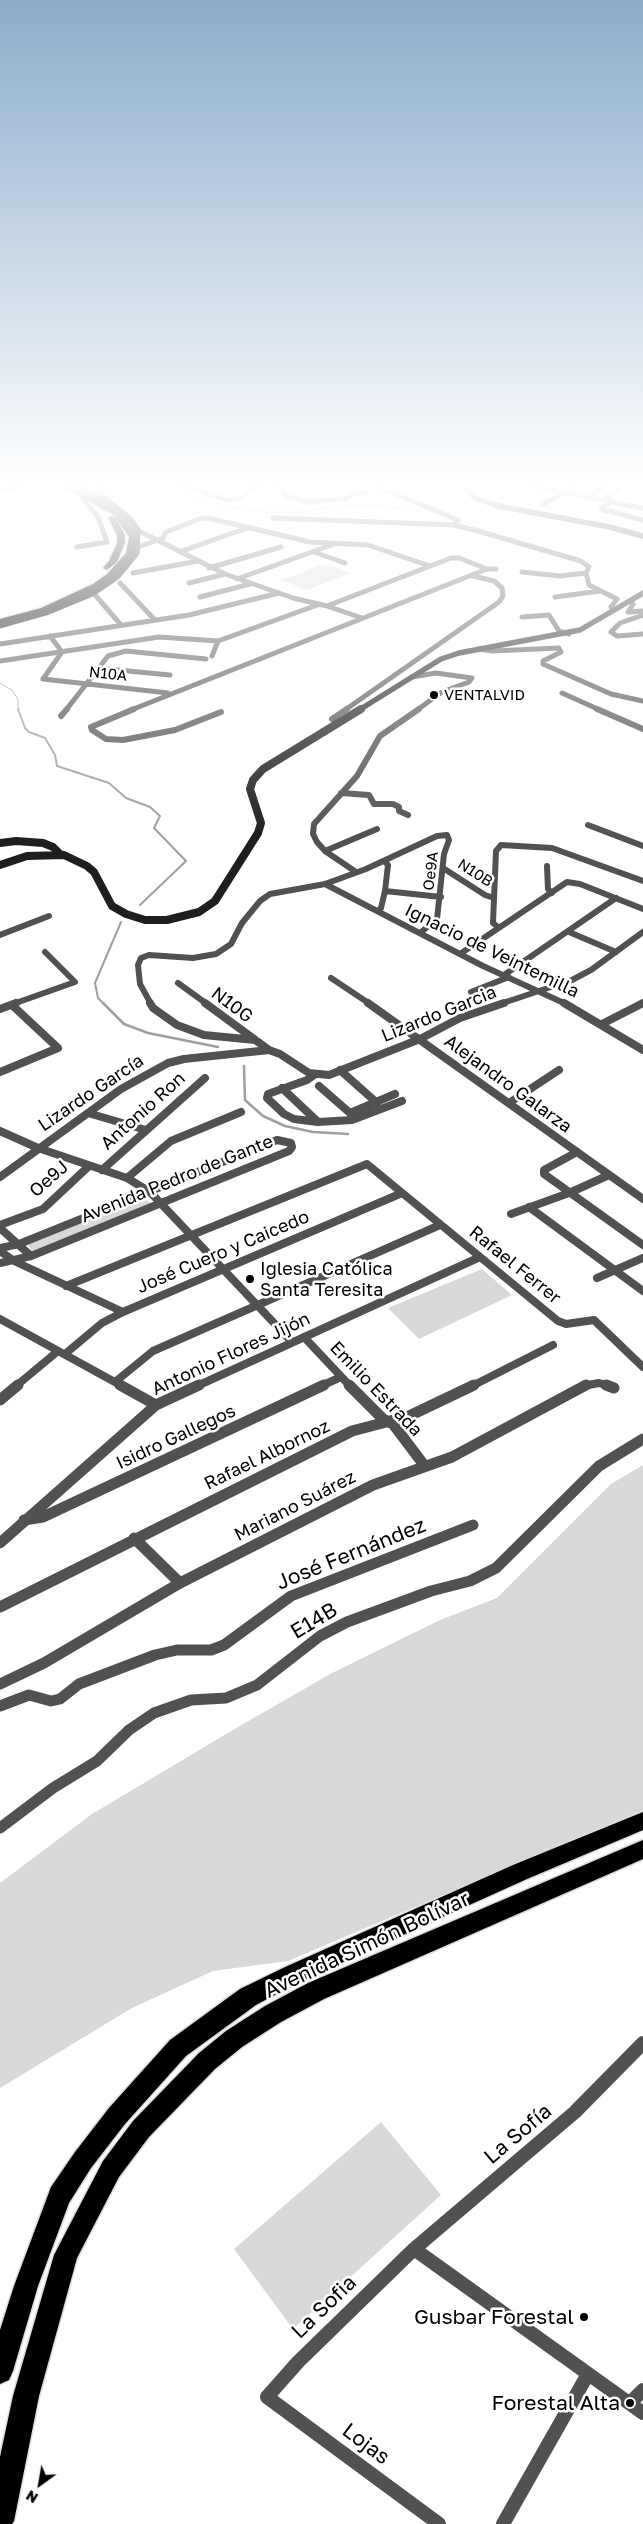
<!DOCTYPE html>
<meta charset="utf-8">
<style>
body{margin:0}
#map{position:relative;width:643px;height:2524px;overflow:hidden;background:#fff;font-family:"Golos Text",sans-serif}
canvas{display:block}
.north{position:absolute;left:15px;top:2459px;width:50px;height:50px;-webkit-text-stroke:4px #fff;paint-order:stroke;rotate:212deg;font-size:14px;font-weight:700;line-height:20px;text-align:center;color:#000}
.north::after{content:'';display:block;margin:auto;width:18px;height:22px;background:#000;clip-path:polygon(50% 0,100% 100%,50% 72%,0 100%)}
</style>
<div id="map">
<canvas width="643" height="2524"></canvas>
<div class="north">N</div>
</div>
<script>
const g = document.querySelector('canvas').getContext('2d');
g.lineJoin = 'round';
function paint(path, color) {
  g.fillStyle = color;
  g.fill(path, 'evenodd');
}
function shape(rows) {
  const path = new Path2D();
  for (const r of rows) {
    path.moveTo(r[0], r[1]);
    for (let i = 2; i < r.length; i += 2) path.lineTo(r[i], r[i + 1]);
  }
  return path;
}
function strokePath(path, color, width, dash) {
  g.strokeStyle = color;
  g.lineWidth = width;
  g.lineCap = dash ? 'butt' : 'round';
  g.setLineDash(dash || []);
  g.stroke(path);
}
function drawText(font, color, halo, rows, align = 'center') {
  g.font = font + ' "Golos Text",sans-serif';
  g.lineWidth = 5;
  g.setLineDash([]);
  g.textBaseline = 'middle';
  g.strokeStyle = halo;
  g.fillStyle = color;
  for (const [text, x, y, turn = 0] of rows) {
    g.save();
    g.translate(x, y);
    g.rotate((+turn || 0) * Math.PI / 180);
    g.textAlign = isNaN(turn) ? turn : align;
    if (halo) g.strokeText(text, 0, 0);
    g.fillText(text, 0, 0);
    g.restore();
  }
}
paint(shape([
 [325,564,351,573,307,590,281,580],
 [143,1198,152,1204,32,1251,26,1243],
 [482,1269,512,1295,419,1339,388,1308],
 [643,1465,643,1810,288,1961,213,1971,132,2008,0,2088,0,1883,92,1814,238,1727,332,1673,440,1620,497,1598,611,1484],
 [381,2122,441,2195,293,2329,234,2249]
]), '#d8d8d8');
strokePath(shape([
 [142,482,181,497,260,512,300,512,337,506,377,504,416,511],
 [0,683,13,691,18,700,18,710]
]), '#9f9f9f', 1);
strokePath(shape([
 [18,709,25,728,29,732,45,738,55,755,57,766,109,783,126,798,150,807,160,816,154,828,186,861,140,905],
 [104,1004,98,998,95,983,121,922]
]), '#9f9f9f', 2);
strokePath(shape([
 [103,1003,124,1024,148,1033,218,1047],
 [244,1066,245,1100,263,1116,285,1126,313,1132,348,1134]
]), '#9f9f9f', 2.5);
const primary = shape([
 [0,625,46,612,92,593,117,576,136,553,137,530,130,520,111,504,66,482]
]);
const highway = shape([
 [53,482,63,482,120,511,137,537,134,554,113,578,99,588,47,612,0,625,0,619,41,608,93,584,107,574,126,553,129,537,114,515,53,482],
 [112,516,116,518,125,535,125,543,117,562,107,570,103,568,109,561,117,543,117,535,108,518,112,516],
 [643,1812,643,1830,527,1879,299,1982,256,2005,186,2056,125,2124,91,2168,69,2203,38,2286,13,2371,9,2380,0,2384,0,2330,14,2286,51,2187,75,2152,109,2108,170,2040,240,1989,283,1968,513,1865,643,1812],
 [643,1840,643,1859,324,1999,281,2022,242,2047,215,2069,149,2137,119,2177,77,2258,39,2396,14,2521,12,2524,0,2524,0,2457,13,2396,54,2255,103,2161,133,2121,199,2053,226,2031,265,2006,308,1983,643,1840]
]);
strokePath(primary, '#dbdbdb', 8);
strokePath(highway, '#dbdbdb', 3);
strokePath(shape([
 [71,482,94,485,123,482],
 [170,482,228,500,242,498,248,489,264,484,280,486,286,496,308,502,347,498,353,493,366,493],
 [367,482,458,520,454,525],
 [513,482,643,508],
 [105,485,100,492,111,504],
 [376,487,397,482],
 [567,490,579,482],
 [0,491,25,486,18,482],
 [586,494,591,495,607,484],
 [603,500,623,487],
 [610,502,601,509,643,520],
 [543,504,567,491],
 [273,518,454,525,478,531,581,561,589,567,586,573,589,585,617,599,611,607,614,610],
 [137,530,225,574,293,598,327,606,362,618],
 [158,540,162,539,166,532,202,518,208,518,310,542,368,545,430,566],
 [77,547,107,542,98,517,84,500],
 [138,547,158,540],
 [182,551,250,527],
 [314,552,345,563],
 [209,568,281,547],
 [522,572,560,576,586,573],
 [133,573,198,561],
 [237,579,334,544],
 [120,583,155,620],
 [189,583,225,574],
 [96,596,121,625],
 [200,597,250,584],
 [555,597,600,591],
 [630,601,633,604,628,612,643,611],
 [327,606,451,558,459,558,487,569,496,569],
 [643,615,620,623,611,632,617,636,643,634],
 [522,617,549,615,559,631,569,634],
 [50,636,62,652,43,679,168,693],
 [0,644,189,615,279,593],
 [480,649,492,651,559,648,561,652,543,661,543,664,611,694,643,701],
 [212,656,218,641],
 [0,661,159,637,218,641,320,604],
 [97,668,170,675],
 [412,677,436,673,472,678,469,682,442,692,417,710],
 [562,693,600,710],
 [66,710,108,656,126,651,206,659],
 [131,710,487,569],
 [345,710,499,602,503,596,502,588,494,581,473,576]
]), '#515151', 5);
strokePath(shape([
 [134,709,91,727,92,730,106,739,123,740,175,730,221,712],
 [597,709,643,729],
 [61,716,67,709],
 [336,723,332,719,347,709],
 [341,793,369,795,374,804,393,804,399,807,399,811,408,815],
 [588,825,643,846],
 [325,851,377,829],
 [547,866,548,889,552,893],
 [443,868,485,895,494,898],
 [356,872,325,851,317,842,313,834,314,824,357,776,380,736,419,709],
 [325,884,483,966,566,1004],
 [385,891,441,897],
 [378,911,381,908,385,891,388,865,384,861],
 [498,927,493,923,496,851,501,845,552,848,643,881],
 [569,932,616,952],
 [0,935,49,916],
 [460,954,567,882,580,884,643,909],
 [504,975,616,898],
 [331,978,370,1004],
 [178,983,207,1004],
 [471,992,509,977],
 [13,1004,75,982,45,952],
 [151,1004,140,984,138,965,141,958,149,955,193,958,216,954,231,944,242,923,260,901,270,894,325,884,366,869,437,836,447,835,449,840,444,854,437,919,420,933],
 [500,1004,572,980,591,970,643,932],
 [640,1004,643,1003]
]), '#515151', 6);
strokePath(shape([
 [150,1003,153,1008,177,1025,204,1035,255,1040],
 [205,1003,269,1050],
 [368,1003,643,1199],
 [564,1003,643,1050],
 [0,1009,16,1003],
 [602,1024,643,1003],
 [340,1070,377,1103],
 [0,1072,58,1048,12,1005],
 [314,1075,307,1080,268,1094,267,1098,284,1114,294,1119,318,1122,352,1120,402,1101],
 [319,1086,350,1113,395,1094],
 [282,1088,318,1122],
 [509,1103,559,1070],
 [88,1113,146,1130],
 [0,1131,38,1148,127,1178,150,1192,292,1342],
 [577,1152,544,1170,544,1174,643,1245],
 [102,1170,205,1078],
 [0,1177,121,1089,168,1063,184,1059,269,1050,280,1054,309,1073,329,1075,420,1039,460,1018,504,1003],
 [127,1178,171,1141,241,1112],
 [529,1207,643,1291],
 [511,1214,569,1193,609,1175],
 [0,1225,43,1209,89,1166],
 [0,1228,31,1256],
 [0,1248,19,1244,277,1140,291,1143,292,1147,289,1151,31,1256,0,1263],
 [0,1251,14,1261,123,1312],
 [597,1278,643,1258],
 [66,1286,367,1164,558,1321,566,1324,594,1320,643,1367],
 [0,1319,122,1386],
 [304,1337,350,1386],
 [65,1354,102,1323,123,1312,402,1193],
 [115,1382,153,1351,440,1225],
 [16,1386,58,1351],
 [197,1386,480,1257],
 [321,1386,341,1377],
 [472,1386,553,1345],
 [583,1386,599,1383,609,1386]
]), '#515151', 8);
strokePath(shape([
 [120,1385,156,1405],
 [349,1385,383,1419,393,1424,424,1465],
 [606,1385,614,1388],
 [0,1400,18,1385],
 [24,1520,43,1517,324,1385],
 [134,1538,180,1583],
 [0,1543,156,1405,199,1385],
 [0,1607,352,1431,409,1416,474,1385],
 [0,1684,44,1663,180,1583,373,1485,452,1457,586,1385],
 [0,1706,29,1695,51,1701,60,1699,79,1684,155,1655,177,1650,211,1650,224,1645,291,1596,473,1525],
 [0,1828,53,1788,97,1761,129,1730,154,1713,191,1700,226,1698,257,1685,320,1636,347,1622,431,1591,470,1581,496,1568,599,1466,643,1439]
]), '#515151', 11);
strokePath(shape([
 [414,2249,643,2413],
 [630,2403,643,2390],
 [439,2524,267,2397,298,2362,414,2249,575,2112,643,2043],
 [503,2524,588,2374]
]), '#515151', 14);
strokePath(shape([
 [458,482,475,498,498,506,610,527,643,536],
 [359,710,441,659,459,653,580,630,643,593]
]), '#1e1e1e', 5.5);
strokePath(shape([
 [0,843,16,841,43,843,53,847,60,854],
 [0,865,27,856,64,855,87,866,94,872,112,906,126,914,145,920,167,920,199,912,215,901,258,833,261,823,250,789,253,780,263,769,361,709]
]), '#1e1e1e', 8);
strokePath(primary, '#000', 7);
paint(highway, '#000');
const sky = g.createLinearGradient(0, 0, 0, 835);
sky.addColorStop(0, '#8baccb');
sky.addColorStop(0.58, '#fff');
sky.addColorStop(1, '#ffffff00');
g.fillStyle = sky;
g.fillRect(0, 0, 643, 835);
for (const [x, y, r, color] of [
 [434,695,5,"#000"],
 [250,1279,5,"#000"],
 [584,2317,5,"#000"],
 [630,2403,5,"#000"]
]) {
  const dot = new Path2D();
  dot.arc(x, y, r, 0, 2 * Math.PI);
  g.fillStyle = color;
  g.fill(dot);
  strokePath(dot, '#fff', 2);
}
drawText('15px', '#000', '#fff', [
 ["N10A",108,674,6],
 ["Oe9A",431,871,-83],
 ["N10B",475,873,33]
]);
drawText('15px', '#000', '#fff', [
 ["VENTALVID",444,695]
], 'left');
drawText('18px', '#000', '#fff', [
 ["Ignacio de Veintemilla",492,951,26],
 ["N10G",232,1005,37],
 ["Lizardo Garcia",439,1014,-22],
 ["Alejandro Galarza",508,1084,36],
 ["Lizardo García",91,1093,-34],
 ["Antonio Ron",143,1111,-42],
 ["Oe9J",49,1179,-41],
 ["Avenida Pedro de Gante",177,1179,-22],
 ["José Cuero y Caicedo",223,1252,-23],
 ["Rafael Ferrer",515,1265,39],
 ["Antonio Flores Jijón",231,1354,-25],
 ["Emilio Estrada",376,1389,46],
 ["Isidro Gallegos",176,1437,-25],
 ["Rafael Albornoz",267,1455,-26],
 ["Mariano Suárez",295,1506,-27]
]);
drawText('18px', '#000', '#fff', [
 ["Iglesia Católica",260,1269],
 ["Santa Teresita",260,1290]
], 'left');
drawText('21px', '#000', '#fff', [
 ["José Fernández",351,1554,-22],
 ["E14B",314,1621,-31],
 ["Avenida Simón Bolívar",367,1945,-25],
 ["La Sofía",518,2134,-40],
 ["La Sofia",324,2307,-44],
 ["Lojas",366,2444,37]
]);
drawText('21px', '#000', '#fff', [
 ["Gusbar Forestal",574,2317],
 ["Forestal Alta",620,2403]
], 'right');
</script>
